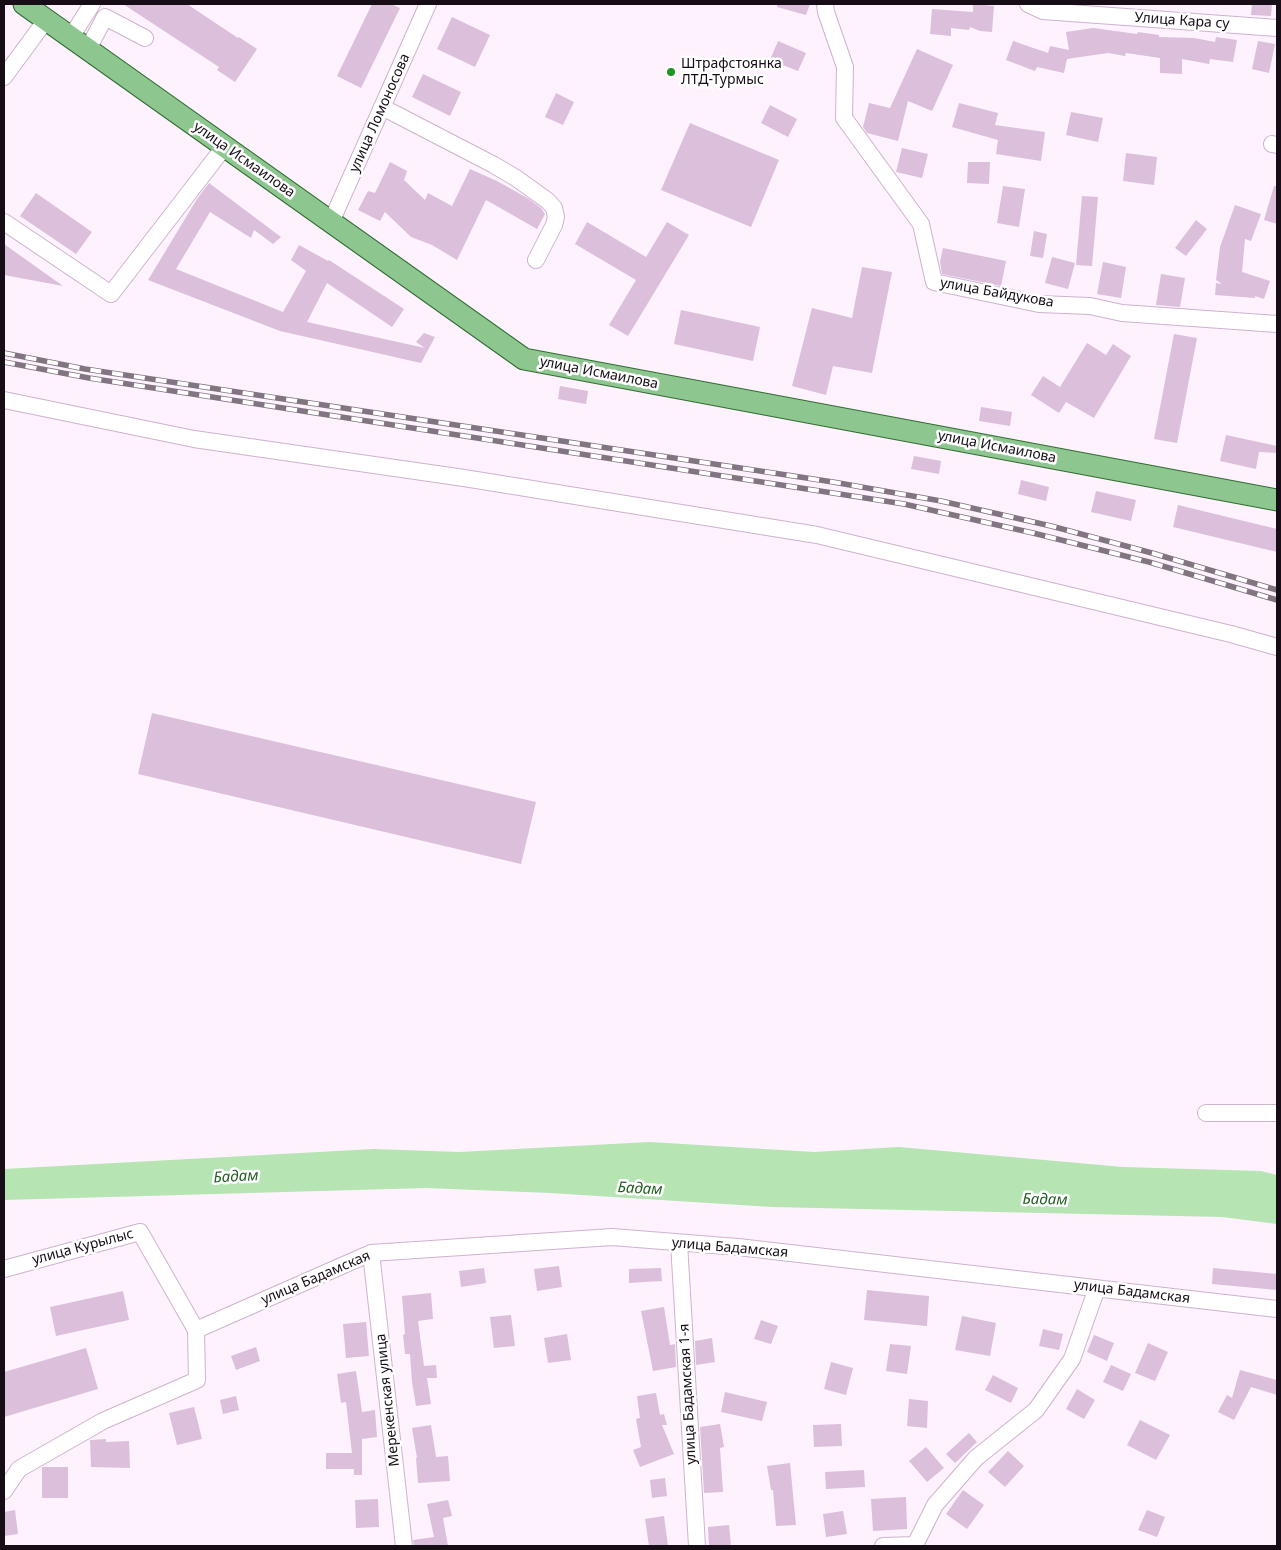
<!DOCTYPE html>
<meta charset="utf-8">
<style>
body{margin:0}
#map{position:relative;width:1281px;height:1550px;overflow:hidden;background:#fef2fe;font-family:"Noto Sans",sans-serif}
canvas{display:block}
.frame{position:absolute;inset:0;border:5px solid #170d17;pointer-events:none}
</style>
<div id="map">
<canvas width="1281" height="1550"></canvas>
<div class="frame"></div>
</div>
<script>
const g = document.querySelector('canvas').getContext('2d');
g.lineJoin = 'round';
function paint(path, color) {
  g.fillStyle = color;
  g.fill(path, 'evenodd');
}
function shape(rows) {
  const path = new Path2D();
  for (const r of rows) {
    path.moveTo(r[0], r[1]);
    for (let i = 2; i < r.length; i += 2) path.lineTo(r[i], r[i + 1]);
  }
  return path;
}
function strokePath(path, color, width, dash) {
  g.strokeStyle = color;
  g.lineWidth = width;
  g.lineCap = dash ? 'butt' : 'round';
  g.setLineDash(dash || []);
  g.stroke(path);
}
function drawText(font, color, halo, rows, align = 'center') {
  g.font = font + ' "Noto Sans",sans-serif';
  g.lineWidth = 5;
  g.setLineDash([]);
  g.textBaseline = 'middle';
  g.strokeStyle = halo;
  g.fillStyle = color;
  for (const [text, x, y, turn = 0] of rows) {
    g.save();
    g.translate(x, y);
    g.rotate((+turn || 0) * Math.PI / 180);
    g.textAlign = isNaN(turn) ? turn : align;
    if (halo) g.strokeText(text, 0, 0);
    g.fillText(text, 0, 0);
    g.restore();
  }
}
paint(shape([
 [650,1142,814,1152,899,1147,1123,1167,1261,1171,1277,1175,1277,1224,1222,1217,772,1207,550,1193,426,1188,4,1200,4,1169,374,1149,459,1152]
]), '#b6e4b3');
paint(shape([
 [123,4,187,4,238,38,239,37,257,49,235,82,217,70,219,67],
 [372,4,391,4,400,8,361,88,337,76],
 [777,4,810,4,806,15,777,7],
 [973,4,994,6,992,32,980,31,970,27,969,30,951,28,951,36,930,34,932,9,973,12],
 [1252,4,1272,4,1271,16,1251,15],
 [452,17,490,35,475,67,437,49],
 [1093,28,1137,34,1138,32,1159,35,1159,37,1194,38,1215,42,1216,37,1237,40,1233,62,1210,59,1209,64,1182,59,1182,74,1160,73,1160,58,1126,53,1125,56,1108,53,1067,59,1064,73,1037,67,1035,71,1006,60,1013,41,1048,53,1050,46,1069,50,1066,32],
 [778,41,806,53,798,71,770,60],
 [1258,41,1275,44,1269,73,1252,69],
 [917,49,953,65,932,111,908,101,898,141,867,133,863,127,869,103,890,108],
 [423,74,461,92,450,116,412,97],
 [556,93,574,102,563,125,545,117],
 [959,103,998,113,995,125,1045,132,1041,161,996,154,998,140,952,127],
 [770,105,797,119,788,137,761,123],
 [1071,112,1103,118,1098,142,1066,135],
 [690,123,779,160,751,227,661,190],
 [902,148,928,154,922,178,896,172],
 [1126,153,1157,157,1154,185,1123,181],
 [390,162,407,171,404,180,425,200,428,193,452,206,470,169,497,181,529,199,541,208,545,214,537,229,486,200,457,260,432,245,411,237,385,212,380,221,358,210,368,191,375,193],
 [968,162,990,162,989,184,967,183],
 [209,183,281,237,273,244,254,230,251,238,210,212,176,269,283,312,306,271,291,260,299,245,328,261,329,260,404,309,392,327,327,283,307,322,425,348,416,342,424,333,435,337,421,363,280,331,148,280,197,199],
 [1003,186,1025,189,1019,227,997,223],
 [1274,186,1277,186,1277,224,1264,220],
 [36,193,92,232,76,254,20,216],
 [1082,196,1098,197,1092,266,1076,265],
 [1235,205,1261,214,1251,241,1245,239,1242,272,1270,281,1264,299,1255,296,1255,298,1215,295,1216,283,1222,284,1216,280,1220,247],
 [1196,220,1207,229,1186,256,1175,248],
 [587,222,646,257,667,222,689,235,628,336,609,325,636,280,575,244],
 [1034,231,1047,234,1043,258,1030,256],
 [4,244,63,286,4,275],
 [943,248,1006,261,1001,286,942,274,940,262],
 [1052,257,1075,263,1068,289,1045,283],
 [1103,262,1126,267,1121,298,1097,294],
 [862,267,892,272,872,373,833,366,826,395,792,386,812,308,852,318],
 [1161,274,1185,278,1180,307,1156,305],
 [681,310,760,327,753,361,674,344],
 [1174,334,1197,338,1177,443,1154,439],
 [1087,343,1106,355,1113,344,1131,356,1094,418,1066,402,1059,413,1031,395,1043,376,1060,387],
 [560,386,588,391,586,404,558,399],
 [981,407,1012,412,1010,426,979,421],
 [1226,435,1277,446,1277,453,1259,452,1256,469,1220,461],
 [914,456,941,461,939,474,911,469],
 [1021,480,1049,487,1046,501,1018,494],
 [1096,491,1136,500,1131,521,1091,512],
 [1178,505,1277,529,1277,552,1173,527],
 [152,713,536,802,521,864,138,774],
 [559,1266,562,1287,537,1291,534,1269],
 [484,1268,486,1283,461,1287,459,1271],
 [661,1268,662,1281,629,1283,629,1269],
 [1213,1268,1277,1274,1277,1290,1212,1284],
 [867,1290,929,1296,927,1326,864,1320],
 [123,1291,129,1320,56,1336,50,1307],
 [431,1293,433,1319,418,1321,424,1366,436,1365,437,1378,427,1378,431,1404,416,1406,412,1382,410,1354,405,1354,403,1335,405,1334,402,1296],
 [664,1307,670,1345,675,1344,676,1367,653,1371,641,1311],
 [511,1315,515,1346,494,1348,490,1317],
 [962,1316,996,1323,990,1356,955,1350],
 [761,1320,778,1326,771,1344,754,1339],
 [366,1322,369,1356,346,1358,343,1324],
 [1043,1329,1063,1334,1059,1350,1039,1346],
 [567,1334,571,1360,548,1363,544,1338],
 [1094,1335,1114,1343,1107,1361,1087,1352],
 [712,1338,715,1362,696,1365,695,1341],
 [1148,1343,1168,1352,1155,1381,1135,1373],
 [890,1344,911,1346,907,1374,886,1371],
 [256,1347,260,1361,236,1370,231,1356],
 [86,1348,98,1389,4,1417,4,1372],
 [831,1362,853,1368,846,1395,824,1389],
 [1111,1365,1131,1374,1123,1391,1103,1382],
 [1240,1370,1277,1380,1277,1395,1251,1387,1234,1420,1218,1412,1227,1395,1232,1398],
 [356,1371,362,1412,375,1410,377,1437,362,1439,362,1475,354,1475,354,1469,326,1469,326,1453,352,1453,346,1402,341,1403,337,1374],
 [993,1375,1018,1388,1011,1403,985,1390],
 [1077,1389,1095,1400,1084,1419,1066,1409],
 [725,1392,767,1402,762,1421,721,1412],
 [656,1393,660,1415,664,1414,667,1425,662,1425,674,1454,640,1467,633,1450,641,1447,636,1419,640,1418,637,1396],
 [236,1396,239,1410,223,1414,220,1400],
 [909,1399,928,1401,927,1428,907,1426],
 [194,1407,202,1439,177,1445,169,1413],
 [1140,1420,1170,1435,1156,1460,1127,1445],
 [720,1424,724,1447,720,1448,723,1492,704,1493,700,1427],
 [841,1424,842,1446,814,1447,813,1425],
 [431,1425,436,1457,448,1456,450,1481,418,1483,416,1458,417,1458,412,1428],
 [969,1433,977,1442,955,1463,946,1454],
 [106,1439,106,1442,129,1441,130,1468,91,1467,90,1440],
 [926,1447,944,1468,927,1482,909,1461],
 [1008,1451,1024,1466,1005,1487,988,1472],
 [790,1463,796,1525,776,1526,773,1490,771,1490,767,1466],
 [42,1467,68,1467,68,1498,42,1498],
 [864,1470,865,1487,826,1489,825,1472],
 [665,1478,667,1496,652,1498,650,1480],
 [963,1490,984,1505,967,1529,946,1514],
 [906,1497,907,1529,873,1531,871,1499],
 [378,1499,379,1527,356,1528,355,1500],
 [448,1500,452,1516,443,1518,448,1546,414,1546,413,1540,434,1537,427,1504],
 [15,1510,18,1534,4,1536,4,1512],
 [1147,1510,1165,1517,1157,1537,1138,1530],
 [843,1511,847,1534,826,1537,823,1514],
 [664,1516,668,1546,649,1546,645,1519],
 [729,1525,731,1546,709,1546,708,1527]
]), '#dcbfdb');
const minor = shape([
 [825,4,826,12,845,67,844,118,921,224,934,282,1039,304,1090,306,1122,313,1277,324],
 [1028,4,1043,11,1277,28],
 [71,37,92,4],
 [88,49,105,17,145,38],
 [4,77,46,20],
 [382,107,494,165,516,178,548,201,554,208,556,217,554,225,536,260],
 [1272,144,1277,145],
 [4,222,111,294,225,146],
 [331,222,428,4],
 [4,400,194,439,464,478,817,535,1231,634,1277,647],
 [1206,1113,1277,1113],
 [679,1243,697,1546],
 [371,1253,404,1546],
 [4,1269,140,1232,196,1330,197,1380,103,1421,19,1469,4,1491],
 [196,1330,371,1253,612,1237,738,1247,1277,1309],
 [883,1546,915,1545,935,1505,976,1458,1036,1410,1072,1359,1097,1288]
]);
const major = shape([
 [24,4,524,359,1277,500]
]);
strokePath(minor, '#cfb2ce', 18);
strokePath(major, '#326d33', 23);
strokePath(minor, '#fff', 16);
strokePath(major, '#8dc68e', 21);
const rail = shape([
 [4,353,85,369,833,482,941,501,1051,526,1152,553,1277,590],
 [4,362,89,378,904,504,1033,533,1149,562,1277,600]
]);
strokePath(rail, '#807580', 5.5);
strokePath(rail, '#fff', 4, [11]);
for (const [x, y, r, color] of [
 [671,72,5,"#1d9524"]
]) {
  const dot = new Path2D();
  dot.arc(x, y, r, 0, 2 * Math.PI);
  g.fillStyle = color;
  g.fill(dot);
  strokePath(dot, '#fff', 2);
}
drawText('14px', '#170d17', '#fff', [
 ["Улица Кара су",1182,21,4],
 ["улица Ломоносова",380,113,-66],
 ["улица Исмаилова",244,160,35],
 ["улица Байдукова",997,293,10],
 ["улица Исмаилова",599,373,11],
 ["улица Исмаилова",997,447,11],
 ["улица Курылыс",83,1247,-15],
 ["улица Бадамская",730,1248,5],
 ["улица Бадамская",316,1278,-23],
 ["улица Бадамская",1132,1292,7],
 ["улица Бадамская 1-я",688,1394,-93],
 ["Мерекенская улица",388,1400,-96]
]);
drawText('14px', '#170d17', '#fff', [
 ["Штрафстоянка",681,64],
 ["ЛТД-Турмыс",681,80]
], 'left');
drawText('italic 15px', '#205e21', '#fff', [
 ["Бадам",236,1177,-3],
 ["Бадам",640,1189,3],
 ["Бадам",1045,1200,1]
]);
</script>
